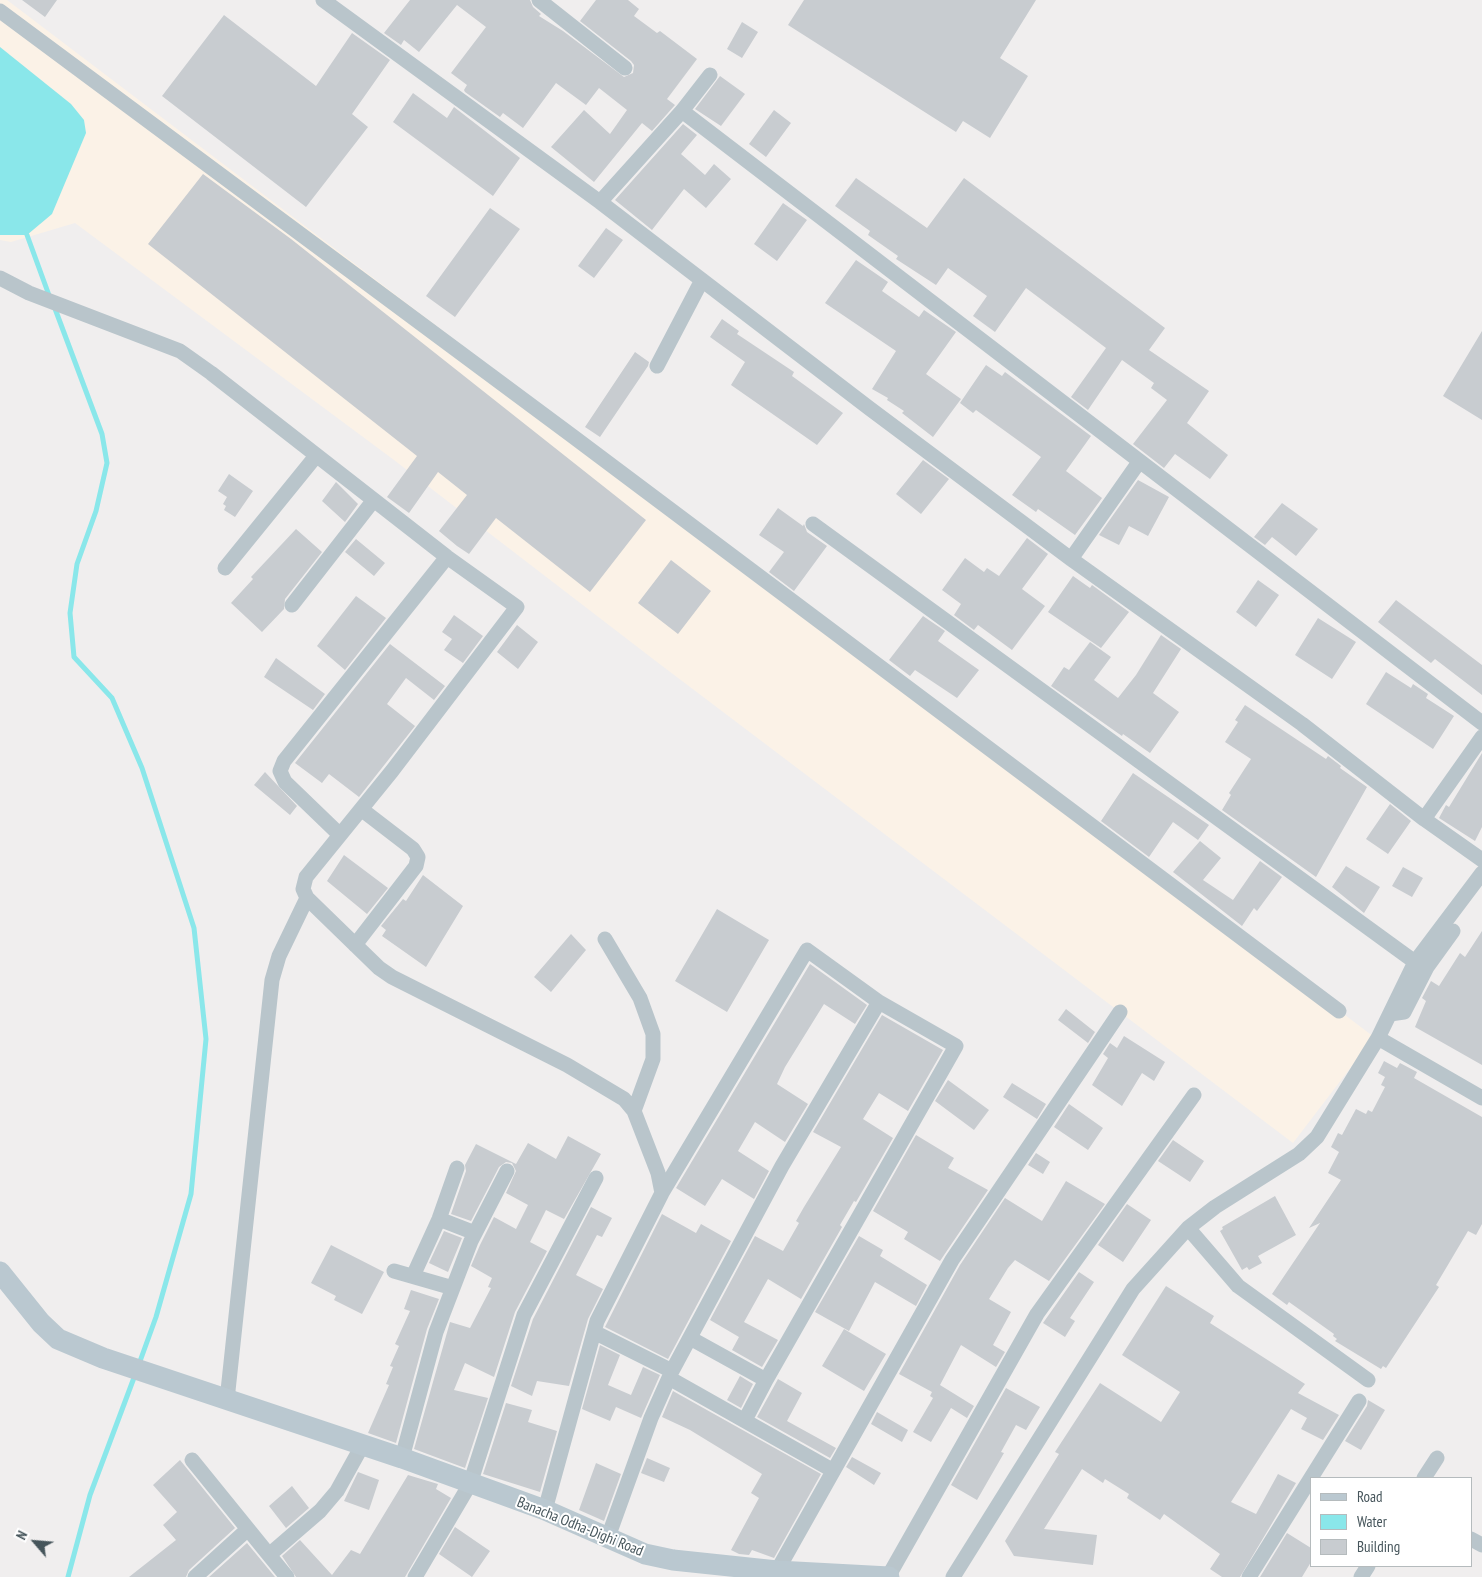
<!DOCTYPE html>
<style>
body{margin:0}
#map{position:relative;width:1482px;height:1577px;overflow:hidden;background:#f0eeee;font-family:"PT Sans Narrow",sans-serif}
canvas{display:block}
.legend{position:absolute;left:1310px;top:1477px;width:162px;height:90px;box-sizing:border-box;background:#fff;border:1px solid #b5bbbd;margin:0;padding:6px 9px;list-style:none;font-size:15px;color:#46555b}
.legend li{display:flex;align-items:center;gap:10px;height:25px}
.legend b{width:25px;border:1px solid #b5bbbd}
.north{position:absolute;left:10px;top:1517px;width:50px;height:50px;-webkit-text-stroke:4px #fff;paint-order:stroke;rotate:297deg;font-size:14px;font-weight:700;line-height:20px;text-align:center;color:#46555b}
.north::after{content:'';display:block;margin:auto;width:18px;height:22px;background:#46555b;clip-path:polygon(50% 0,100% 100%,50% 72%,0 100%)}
</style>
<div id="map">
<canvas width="1482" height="1577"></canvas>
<ul class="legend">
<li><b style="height:6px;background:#bac8d0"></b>Road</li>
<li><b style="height:14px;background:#8ae7ea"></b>Water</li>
<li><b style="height:14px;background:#c8ccd0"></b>Building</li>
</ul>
<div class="north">N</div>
</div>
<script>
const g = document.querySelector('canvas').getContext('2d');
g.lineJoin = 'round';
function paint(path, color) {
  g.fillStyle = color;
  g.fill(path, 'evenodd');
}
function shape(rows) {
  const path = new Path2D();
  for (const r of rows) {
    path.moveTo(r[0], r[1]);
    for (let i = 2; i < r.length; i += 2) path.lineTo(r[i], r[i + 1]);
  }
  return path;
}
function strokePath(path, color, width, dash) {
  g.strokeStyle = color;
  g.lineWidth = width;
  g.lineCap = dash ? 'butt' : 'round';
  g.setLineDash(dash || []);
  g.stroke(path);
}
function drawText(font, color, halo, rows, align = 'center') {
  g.font = font + ' "PT Sans Narrow",sans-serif';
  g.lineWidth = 4;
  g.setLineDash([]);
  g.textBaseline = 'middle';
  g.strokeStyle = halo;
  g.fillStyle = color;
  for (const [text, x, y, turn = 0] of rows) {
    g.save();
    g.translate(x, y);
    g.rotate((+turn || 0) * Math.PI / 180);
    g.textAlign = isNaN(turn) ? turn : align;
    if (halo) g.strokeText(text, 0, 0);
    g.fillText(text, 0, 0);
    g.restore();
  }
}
paint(shape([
 [0,0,7,0,1374,1037,1293,1143,657,662,394,460,75,223,11,242,0,240]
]), '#fbf2e7');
paint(shape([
 [0,47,71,104,84,120,86,133,52,214,27,235,0,235]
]), '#8ae7ea');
strokePath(shape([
 [27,235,50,298],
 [54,306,102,434,107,463,96,511,77,564,70,613,74,657,112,698,142,768,194,928,206,1039,191,1194,156,1317,139,1364],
 [68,1577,90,1495,135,1375]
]), '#8ae7ea', 5);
paint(shape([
 [22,0,57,0,45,17],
 [410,0,530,0,533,7,541,14,539,16,563,31,624,77,633,73,634,65,631,61,580,21,596,0,628,0,639,9,634,16,657,33,660,31,697,59,667,99,675,105,652,131,642,123,594,182,551,147,584,110,610,134,627,110,599,88,586,105,556,83,523,128,503,113,500,117,465,92,464,90,467,85,451,73,486,27,457,5,419,52,404,40,401,45,384,33],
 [804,0,1036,0,1000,58,1028,76,990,138,963,121,956,132,788,25],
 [224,15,316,86,352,33,390,60,352,114,368,127,306,207,162,96],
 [742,22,758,32,742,58,727,49],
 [720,76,745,94,721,126,695,109],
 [413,93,447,118,454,107,520,158,493,196,393,122],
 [774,110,791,123,766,157,749,144],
 [683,124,697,135,681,154,705,175,714,164,731,179,706,208,684,189,652,230,615,200],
 [203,174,291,239,646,520,590,592,496,518,469,554,457,546,439,531,467,495,438,472,409,513,387,497,417,456,148,244],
 [856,178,927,228,964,178,1165,328,1149,350,1209,391,1187,423,1228,455,1210,479,1175,454,1164,468,1133,444,1167,400,1151,388,1154,383,1122,360,1088,410,1071,397,1106,348,1026,288,995,332,973,316,987,296,948,268,936,285,896,259,898,256,868,235,870,231,835,206],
 [783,203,807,220,777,261,754,244],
 [490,208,520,229,455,317,426,296],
 [606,228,623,240,594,278,578,266],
 [856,260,888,282,882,291,919,317,924,310,956,332,926,374,961,399,933,437,902,413,904,411,887,400,888,398,872,389,896,351,825,303],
 [722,319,739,331,737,334,794,372,792,376,843,413,817,445,731,385,745,362,710,337],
 [1482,331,1482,420,1443,396],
 [635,352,649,362,648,366,600,437,585,427],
 [986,365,1002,376,1005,372,1091,436,1066,471,1102,498,1075,535,1038,509,1036,512,1012,495,1041,457,976,410,973,413,960,403],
 [923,460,949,479,921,514,896,494],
 [229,474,253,491,235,517,224,510,226,506,223,504,227,497,218,491],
 [1138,480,1169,497,1148,536,1129,526,1119,545,1099,535],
 [336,482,358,504,345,522,322,501],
 [1282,503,1318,529,1296,556,1272,537,1265,545,1254,537],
 [778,508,803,526,804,524,807,532,827,546,794,591,769,572,784,552,759,535],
 [296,529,322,552,285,599,284,609,262,632,231,603,253,579,251,577],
 [1027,538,1048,554,1022,589,1045,606,1012,650,978,625,974,630,954,615,961,604,942,590,965,558,984,572,987,568,999,576],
 [356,539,385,563,374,576,345,552],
 [671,560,711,591,678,634,638,603],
 [1073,576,1090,588,1092,585,1129,612,1101,648,1048,612],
 [1258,580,1279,595,1256,627,1236,612],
 [356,596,386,618,345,670,317,646],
 [1396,600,1482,665,1482,695,1435,659,1431,663,1378,622],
 [454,615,483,636,463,663,444,650,452,639,442,632],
 [923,616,945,631,938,641,979,670,957,698,915,670,910,676,889,660],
 [1318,618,1356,642,1332,679,1295,655],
 [517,625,538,642,518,669,497,652],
 [1161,635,1181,649,1153,693,1179,712,1150,753,1123,734,1122,736,1051,686,1064,667,1069,670,1090,642,1111,657,1094,680,1118,698,1136,675],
 [390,644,445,686,434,700,406,678,387,704,415,726,359,797,329,774,322,783,295,763],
 [276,658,325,694,313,710,264,677],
 [1386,672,1411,688,1413,684,1428,694,1426,698,1454,716,1433,749,1366,704],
 [1245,705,1326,759,1328,756,1341,766,1340,768,1367,787,1316,877,1222,810,1231,795,1229,793,1251,759,1225,742,1238,722,1235,720],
 [1482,753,1482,827,1475,841,1439,818,1446,805,1449,807],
 [265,772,297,806,290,815,254,785],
 [1133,773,1209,825,1198,840,1173,822,1149,857,1101,821],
 [1390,804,1411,821,1388,854,1366,839],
 [1200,841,1221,858,1203,880,1233,900,1260,861,1282,877,1257,911,1254,908,1242,926,1173,872],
 [344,855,388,888,367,914,327,881],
 [1346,866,1380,887,1364,913,1332,887],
 [1403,867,1423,878,1412,897,1392,886],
 [423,875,463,906,426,967,382,936,386,930,381,926,403,899,406,901],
 [717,909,769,940,727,1012,675,981],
 [1482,931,1482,1065,1415,1027,1426,1001,1422,998,1431,981,1439,986,1460,953,1465,957],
 [571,934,586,950,551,992,534,977],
 [810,964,867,1005,855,1024,824,1004,785,1067,777,1084,808,1104,785,1142,755,1122,738,1151,769,1171,754,1199,722,1179,705,1206,676,1188],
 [1066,1009,1095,1032,1088,1043,1058,1020],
 [882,1015,943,1050,908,1111,879,1093,863,1119,893,1138,856,1202,854,1201,840,1225,842,1227,801,1299,768,1279,744,1322,778,1340,762,1367,732,1350,739,1337,710,1320,755,1236,783,1251,799,1223,796,1221,804,1207,841,1147,813,1132],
 [1124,1036,1165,1062,1154,1081,1142,1073,1122,1106,1092,1085,1108,1058,1103,1054,1110,1043,1117,1048],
 [1384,1061,1397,1068,1400,1063,1417,1072,1414,1078,1482,1117,1482,1224,1476,1235,1468,1231,1436,1285,1439,1287,1386,1368,1383,1366,1381,1369,1335,1341,1337,1339,1333,1336,1334,1334,1289,1302,1287,1305,1272,1294,1320,1223,1309,1228,1341,1180,1328,1173,1339,1152,1331,1147,1338,1133,1342,1135,1356,1109,1366,1114,1368,1110,1372,1112,1385,1087,1381,1085,1385,1077,1378,1073],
 [948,1080,989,1110,974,1130,935,1101],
 [1012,1083,1046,1104,1037,1119,1003,1097],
 [1069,1104,1103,1128,1088,1150,1054,1127],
 [916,1135,954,1158,948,1168,988,1190,940,1261,904,1239,908,1232,873,1211],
 [568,1136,601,1154,564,1219,546,1210,530,1242,547,1251,515,1312,494,1377,465,1363,454,1390,488,1398,465,1468,414,1449,450,1322,470,1328,491,1288,488,1287,492,1278,471,1266,480,1245,494,1217,516,1229,528,1205,506,1193,516,1171,512,1163,506,1162,499,1167,471,1221,451,1214,466,1171,465,1165,476,1144,516,1164,528,1143,556,1159],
 [1173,1140,1204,1161,1190,1182,1158,1161],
 [1036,1153,1050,1162,1043,1174,1028,1165],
 [1066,1181,1105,1204,1049,1281,1015,1260,1008,1268,989,1299,1011,1312,993,1345,1005,1352,996,1367,961,1345,940,1385,974,1406,967,1418,951,1408,931,1442,913,1432,933,1398,930,1396,932,1392,899,1374,960,1265,1005,1198,1042,1221],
 [1275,1196,1296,1235,1258,1256,1262,1263,1249,1270,1247,1267,1242,1270,1220,1231,1223,1229,1222,1227],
 [1127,1204,1151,1220,1123,1262,1098,1245],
 [591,1207,612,1218,602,1237,597,1235,576,1275,603,1289,588,1319,569,1386,537,1381,532,1396,511,1386,533,1319],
 [662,1214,696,1233,701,1224,731,1241,668,1359,605,1327],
 [444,1231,462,1238,448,1272,429,1263],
 [859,1236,883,1250,880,1256,927,1285,916,1306,875,1282,849,1331,815,1312],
 [331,1245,384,1272,362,1314,334,1300,336,1296,311,1283],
 [1079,1272,1094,1282,1070,1318,1075,1321,1065,1337,1043,1323],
 [1166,1286,1214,1316,1210,1323,1305,1384,1298,1393,1339,1415,1323,1440,1301,1429,1307,1418,1291,1409,1231,1502,1256,1514,1278,1474,1296,1483,1240,1577,1222,1577,1210,1569,1220,1554,1164,1514,1160,1520,1127,1498,1129,1494,1105,1479,1103,1483,1082,1469,1044,1529,1097,1535,1093,1565,1014,1556,1005,1541,1059,1454,1055,1452,1100,1383,1161,1422,1180,1392,1122,1355],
 [411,1290,439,1299,427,1329,396,1443,368,1433,389,1385,386,1384,393,1367,390,1366,399,1346,395,1344,410,1311,404,1309],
 [844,1329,886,1354,864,1391,822,1366],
 [600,1345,620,1355,608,1385,631,1395,643,1367,660,1375,641,1418,616,1407,610,1421,582,1409],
 [740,1376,753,1384,741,1408,727,1400],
 [778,1379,802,1393,787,1421,836,1448,830,1458,757,1417],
 [1006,1388,1040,1407,1026,1430,1016,1425,1001,1452,1004,1453,977,1500,951,1485],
 [673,1391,821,1474,774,1558,752,1550,749,1555,739,1554,731,1550,759,1498,751,1493,762,1474,690,1430,662,1417],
 [1368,1400,1385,1410,1361,1450,1345,1441,1367,1406],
 [506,1403,532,1410,528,1422,557,1431,540,1492,483,1474],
 [877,1412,908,1430,902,1442,871,1424],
 [852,1457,881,1473,874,1485,846,1467],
 [647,1458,670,1468,664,1482,641,1473],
 [180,1460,235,1528,189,1570,186,1577,129,1577,176,1540,163,1525,177,1512,153,1485],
 [596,1463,621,1474,604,1521,579,1510],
 [358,1472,379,1480,369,1510,344,1501],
 [408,1475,438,1484,436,1489,451,1498,405,1577,296,1577,282,1556,300,1540,332,1575,351,1550,360,1554],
 [292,1486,309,1508,286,1528,269,1506],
 [455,1527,490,1551,472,1577,439,1554],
 [1287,1533,1311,1548,1311,1562,1302,1577,1260,1577],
 [247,1543,275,1577,209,1577]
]), '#c8ccd0');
strokePath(shape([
 [323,0,600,202,869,408,1071,559,1302,724,1424,819,1482,737],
 [539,0,625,68],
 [0,11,571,435,1339,1011],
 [682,111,1482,723],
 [600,202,682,111,710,75],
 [0,278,29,293,180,351,211,373,447,557,517,607,392,771,306,877,303,889,307,898,379,968,392,977,567,1065,624,1099,634,1111,658,1173,662,1193],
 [657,366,702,280],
 [813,524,1415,962],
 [1071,559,1139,462],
 [225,568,316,456],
 [292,605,373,501],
 [1424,819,1482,860],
 [340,835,285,782,280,771,284,761,447,557],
 [1482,873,1415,962,1378,1038,1482,1098],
 [605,939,640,998,653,1034,653,1059,634,1111],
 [355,945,416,866,418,857,413,849,361,809],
 [1390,1014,1404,1012,1427,967,1453,931],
 [439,1219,475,1233],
 [1188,1228,1238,1286,1368,1380],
 [394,1271,453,1288],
 [413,1276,439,1219,457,1168],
 [594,1332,672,1371],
 [690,1338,766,1380,956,1046,879,1002],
 [669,1378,832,1470],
 [227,1400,272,980,279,956,307,898],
 [745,1420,766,1380],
 [402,1458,436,1332,471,1241,507,1171],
 [192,1460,269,1555],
 [1424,1478,1437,1458],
 [545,1510,597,1321,662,1193,807,950,879,1002,782,1166,672,1371,651,1418,607,1540],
 [1471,1539,1482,1545],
 [777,1571,952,1260,1120,1012],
 [195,1577,248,1529],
 [287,1577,269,1555,320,1511,337,1491,362,1446],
 [415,1577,470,1484,524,1315,596,1178],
 [888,1577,1037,1314,1194,1095],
 [953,1577,1133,1289,1188,1228,1215,1207,1299,1154,1317,1137,1378,1038],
 [1249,1577,1359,1401],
 [1361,1577,1368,1566]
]), '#b9c5cb', 15);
strokePath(shape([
 [0,1272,41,1323,58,1339,103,1358,402,1458,545,1510,645,1554,673,1560,777,1571,889,1577]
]), '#bac8d0', 21);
drawText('15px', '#46555b', '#fff', [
 ["Banacha Odha-Dighi Road",580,1527,22]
]);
</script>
